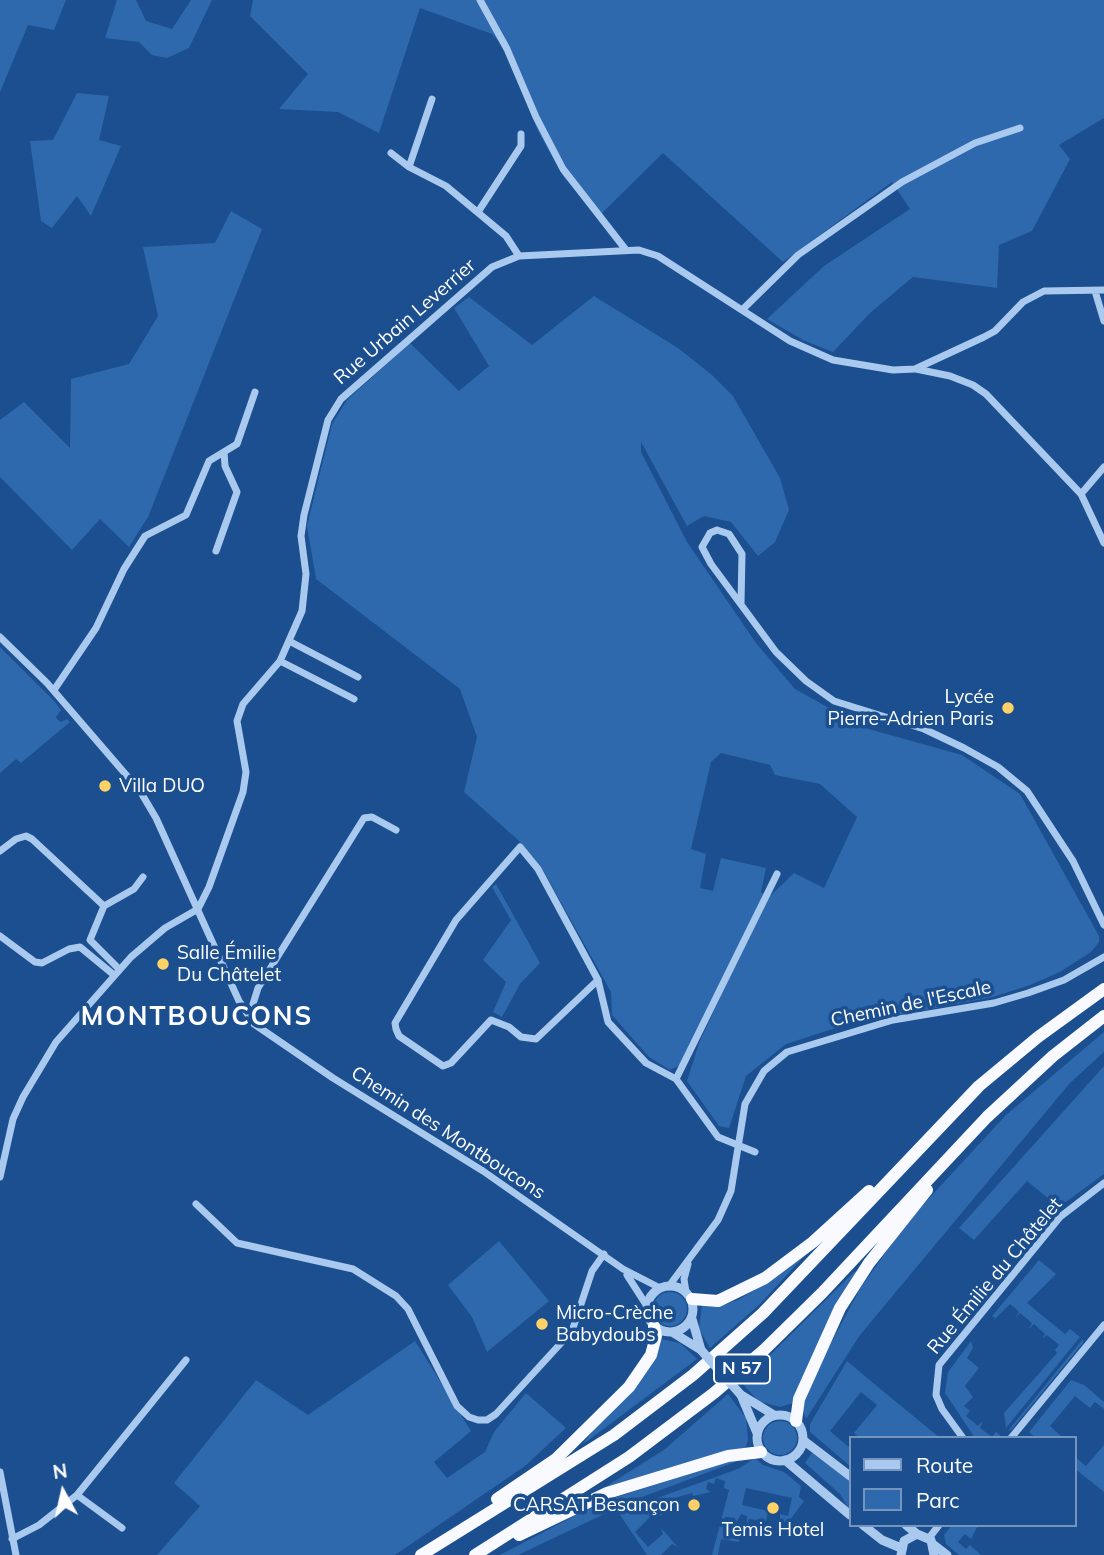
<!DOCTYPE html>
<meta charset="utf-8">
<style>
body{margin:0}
#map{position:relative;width:1104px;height:1555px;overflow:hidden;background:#1b4f8f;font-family:Mulish,sans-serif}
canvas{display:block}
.legend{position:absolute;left:849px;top:1436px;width:228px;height:91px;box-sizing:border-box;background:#1b4f8f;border:2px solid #7695bc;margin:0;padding:9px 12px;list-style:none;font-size:21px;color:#fff}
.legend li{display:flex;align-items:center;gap:14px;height:35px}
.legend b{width:35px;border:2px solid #7695bc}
.north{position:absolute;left:28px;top:1457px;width:70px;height:70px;-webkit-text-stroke:5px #1b4f8f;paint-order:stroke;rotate:352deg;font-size:19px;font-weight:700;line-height:28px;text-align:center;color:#fff}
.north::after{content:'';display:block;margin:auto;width:24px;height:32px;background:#fff;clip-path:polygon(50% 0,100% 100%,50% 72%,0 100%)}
</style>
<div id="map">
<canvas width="1104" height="1555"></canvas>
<ul class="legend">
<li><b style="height:9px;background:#a9c9ee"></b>Route</li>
<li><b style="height:19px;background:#2e69ad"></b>Parc</li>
</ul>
<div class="north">N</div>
</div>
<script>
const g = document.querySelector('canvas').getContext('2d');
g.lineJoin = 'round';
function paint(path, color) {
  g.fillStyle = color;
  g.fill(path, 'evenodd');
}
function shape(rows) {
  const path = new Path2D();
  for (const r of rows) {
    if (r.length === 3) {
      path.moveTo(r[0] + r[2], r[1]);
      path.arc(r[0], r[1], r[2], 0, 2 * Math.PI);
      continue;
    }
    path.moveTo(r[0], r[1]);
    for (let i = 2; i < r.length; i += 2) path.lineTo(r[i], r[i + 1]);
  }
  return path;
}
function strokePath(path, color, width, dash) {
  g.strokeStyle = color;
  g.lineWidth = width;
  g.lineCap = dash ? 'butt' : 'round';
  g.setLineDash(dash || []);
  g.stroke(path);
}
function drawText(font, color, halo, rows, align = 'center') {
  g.font = font + ' Mulish,sans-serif';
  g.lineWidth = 7;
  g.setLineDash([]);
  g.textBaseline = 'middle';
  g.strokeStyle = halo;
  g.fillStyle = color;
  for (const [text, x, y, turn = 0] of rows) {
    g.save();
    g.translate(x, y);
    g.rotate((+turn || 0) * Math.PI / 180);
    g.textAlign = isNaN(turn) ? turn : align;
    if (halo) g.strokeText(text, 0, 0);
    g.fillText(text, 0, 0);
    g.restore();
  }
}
paint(shape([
 [0,0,66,0,54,30,28,25,0,92],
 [117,0,136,0,146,21,172,29,191,0,212,0,189,48,167,58,152,55,139,42,105,38],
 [253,0,1104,0,1104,118,1059,145,1070,159,1032,231,999,245,997,288,913,277,870,313,833,352,803,340,767,319,824,266,910,209,892,182,783,262,663,153,598,217,563,176,538,131,503,46,492,34,420,8,379,133,338,112,279,109,308,74,250,16],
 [77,93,109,96,99,140,121,146,91,216,77,196,52,228,41,221,30,141,53,140],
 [231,211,262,229,148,517,129,547,100,519,72,550,0,477,0,420,24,402,70,448,71,379,129,364,158,316,143,247,215,243],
 [594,296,678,348,712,375,733,396,780,478,789,510,775,542,758,556,731,522,704,516,687,526,641,442,641,452,687,542,756,643,795,689,865,728,962,755,1020,794,1099,936,1099,942,1091,952,1060,972,1030,985,993,997,842,1026,786,1044,746,1076,729,1128,719,1126,687,1081,699,1043,767,896,769,897,794,873,824,888,857,817,820,784,775,775,770,765,721,753,711,762,691,849,706,854,700,888,713,891,721,858,766,868,761,892,763,894,683,1064,670,1070,649,1057,612,1015,611,992,544,872,518,840,464,792,477,737,460,689,316,579,307,526,332,424,347,400,410,343,459,391,489,366,454,308,469,297,532,345],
 [0,647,54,701,61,710,56,717,58,720,61,722,67,719,70,722,21,763,16,759,0,773],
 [496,884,540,963,520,984,502,1017,493,1012,506,982,483,960,511,920,492,887],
 [1104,1032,1104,1052,1070,1083,860,1335,806,1419,803,1411,807,1388,861,1287,909,1220,1006,1115],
 [1104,1066,1104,1174,1059,1207,1027,1181,974,1240,959,1228],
 [499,1241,549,1301,487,1352,472,1317,448,1285],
 [810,1250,760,1304,710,1348,699,1329,702,1305,716,1307,738,1300,776,1277],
 [1039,1260,1056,1274,1027,1303,1065,1334,1070,1329,1080,1337,1006,1428,1004,1413,1057,1353,1055,1350,1059,1345,1047,1335,1042,1339,1045,1334,1034,1324,1029,1329,1032,1323,1020,1313,1015,1318,1019,1312,1010,1304,992,1322,995,1318,992,1316],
 [855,1271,857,1273,824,1330,793,1403,780,1407,758,1401,742,1383],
 [670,1309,17],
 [661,1339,680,1343,697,1359,582,1445],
 [1083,1339,1083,1343,1012,1429,1008,1431],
 [415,1341,471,1431,434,1462,447,1478,485,1452,494,1432,526,1393,566,1428,525,1466,395,1555,157,1555,200,1506,174,1483,256,1380,308,1415],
 [971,1341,973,1348,967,1358,979,1368,965,1386,973,1397,964,1406,970,1411,966,1416,978,1426,983,1421,980,1428,992,1437,996,1432,1000,1435,998,1438,975,1438,945,1393,948,1372],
 [847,1361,878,1387,940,1438,860,1438,854,1433,877,1405,861,1392,830,1431,850,1448,850,1466,816,1437,810,1432,810,1424],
 [1071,1380,1084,1385,1104,1402,1104,1409,1095,1402,1090,1408,1075,1396,1050,1426,1063,1438,1036,1438,1029,1432],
 [728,1394,746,1418,748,1440,745,1449,599,1491,665,1449],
 [780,1438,17],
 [1104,1445,1104,1492,1074,1468,1074,1456,1086,1466],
 [812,1453,850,1480,850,1511,840,1494,805,1463],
 [739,1458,746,1458,634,1500,518,1555,500,1555,601,1502],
 [755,1458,763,1465,784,1472,801,1486,799,1497,804,1501,790,1520,780,1524,780,1514,788,1516,792,1498,746,1488,742,1505,768,1511,766,1521,749,1519,747,1525,747,1516,741,1514,735,1525,735,1518,725,1517,723,1536,739,1539,739,1542,721,1539,718,1555,712,1555,729,1490,724,1488,725,1481,716,1478,714,1484,708,1482,706,1489,711,1492,693,1496,692,1493,657,1503,665,1511,661,1516,655,1512,635,1532,648,1547,663,1534,661,1528,678,1547,672,1544,661,1555,647,1555,618,1512,738,1469],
 [952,1525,978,1525,971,1539,965,1534,958,1542,966,1549,970,1545,981,1555,959,1555,946,1544,944,1535]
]), '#2e69ad');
strokePath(shape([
 [480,0,507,49,536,117,563,169,626,250],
 [391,153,409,167,446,186,506,236,519,256],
 [409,167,432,99],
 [478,212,521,146,521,134],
 [1095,291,1104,321],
 [742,310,798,255,902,182,975,143,1020,128],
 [916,369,950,376,973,385,986,394,1081,494,1104,543],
 [1081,494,1104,467],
 [216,551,237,492,225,466,224,452],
 [741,603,742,554,729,534,717,530,710,533,702,547,711,564,776,652,806,681,834,701,924,729,964,748,998,767,1027,791,1073,861,1104,925],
 [0,637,47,683,140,791,156,818,239,1001,254,1024,333,1078,483,1171,623,1269,660,1288],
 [289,641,358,677],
 [280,661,354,699],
 [54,690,96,628,124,569,145,536,186,515,209,461,237,444,255,392],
 [0,851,16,839,26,836,32,839,104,906,134,889,143,877],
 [104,906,90,940,119,969],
 [0,936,35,962,42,963,69,949,80,947,114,975],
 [598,980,536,1039,521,1037,509,1027,491,1020,451,1063,443,1066,399,1036,396,1029,395,1023,456,920,520,847,538,869,598,980,608,1022,646,1063,676,1079,718,1137,755,1152],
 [254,1023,253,1004,258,988,364,818,372,817,396,830],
 [676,1079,777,874],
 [0,1177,13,1119,23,1097,56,1042,131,957,165,928,198,909,209,887,243,792,246,772,237,721,243,704,280,661,302,611,306,574,301,536,304,515,328,420,341,399,492,267,519,256,639,250,658,256,790,341,833,360,893,370,915,369,984,337,995,331,1023,302,1044,291,1104,290],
 [196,1204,237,1243,353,1269,396,1296,408,1309,457,1406,469,1417,478,1420,487,1420,496,1414,572,1331,592,1271,604,1254],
 [627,1275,647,1306],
 [669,1286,718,1220,731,1191,745,1104,764,1071,787,1052,893,1020,994,1003,1028,993,1064,980,1104,957],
 [686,1292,684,1279,688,1264],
 [963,1438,942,1409,936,1395,939,1365,1060,1217,1104,1183],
 [1011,1438,1104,1325],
 [0,1472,16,1555],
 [77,1495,122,1528],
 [929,1538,939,1525],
 [12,1539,39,1525,77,1495,186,1360]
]), '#a9c9ee', 7);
strokePath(shape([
 [670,1309,23],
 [692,1319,701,1350],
 [672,1332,701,1350],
 [741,1395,757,1433],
 [743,1396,774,1415],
 [780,1438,23],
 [803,1440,850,1476],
 [785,1460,850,1515],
 [863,1525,882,1540,901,1548],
 [906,1525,917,1534],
 [934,1545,947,1555],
 [901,1555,904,1541,917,1534,931,1540,934,1555]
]), '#a9c9ee', 9);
strokePath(shape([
 [692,1299,718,1301,765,1278,813,1242,869,1191],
 [796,1421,799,1399,840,1308,869,1263,927,1190],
 [497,1499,556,1459,629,1387,651,1355,656,1336,654,1326],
 [519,1535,607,1493,728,1456,761,1452],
 [421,1555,614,1435,693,1375,763,1313,979,1086,1038,1037,1104,989],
 [475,1555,629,1457,714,1393,765,1349,822,1293,987,1117,1053,1056,1104,1016]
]), '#f8faff', 12);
strokePath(shape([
 [701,1350,741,1395]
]), '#a9c9ee', 9);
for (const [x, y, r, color] of [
 [1008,708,7,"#ffd166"],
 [105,786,7,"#ffd166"],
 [163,964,7,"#ffd166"],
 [542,1324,7,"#ffd166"],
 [694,1505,7,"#ffd166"],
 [773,1508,7,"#ffd166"]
]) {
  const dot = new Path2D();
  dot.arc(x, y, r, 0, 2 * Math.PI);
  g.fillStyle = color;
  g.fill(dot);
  strokePath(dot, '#1b4f8f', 2.5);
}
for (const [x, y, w] of [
 [742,1369,56]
]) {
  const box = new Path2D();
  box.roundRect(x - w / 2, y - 14.5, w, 29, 5);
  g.fillStyle = '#1b4f8f';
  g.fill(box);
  strokePath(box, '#fff', 2);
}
drawText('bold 18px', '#fff', null, [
 ["N 57",742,1369]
]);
drawText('19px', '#fff', '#1b4f8f', [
 ["Rue Urbain Leverrier",405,322,-41],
 ["Chemin de l'Escale",911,1004,-12],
 ["Chemin des Montboucons",448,1133,33],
 ["Rue Émilie du Châtelet",995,1276,-50]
]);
drawText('19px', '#fff', '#1b4f8f', [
 ["Lycée",994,697,"right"],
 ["Pierre-Adrien Paris",994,719,"right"],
 ["Villa DUO",119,786],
 ["Salle Émilie",177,953],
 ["Du Châtelet",177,975],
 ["Micro-Crèche",556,1313],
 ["Babydoubs",556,1335],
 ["CARSAT Besançon",680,1505,"right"],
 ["Temis Hotel",773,1530,"center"]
], 'left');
g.letterSpacing = '2px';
drawText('bold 26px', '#fff', '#1b4f8f', [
 ["MONTBOUCONS",197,1017]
]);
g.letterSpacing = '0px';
</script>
